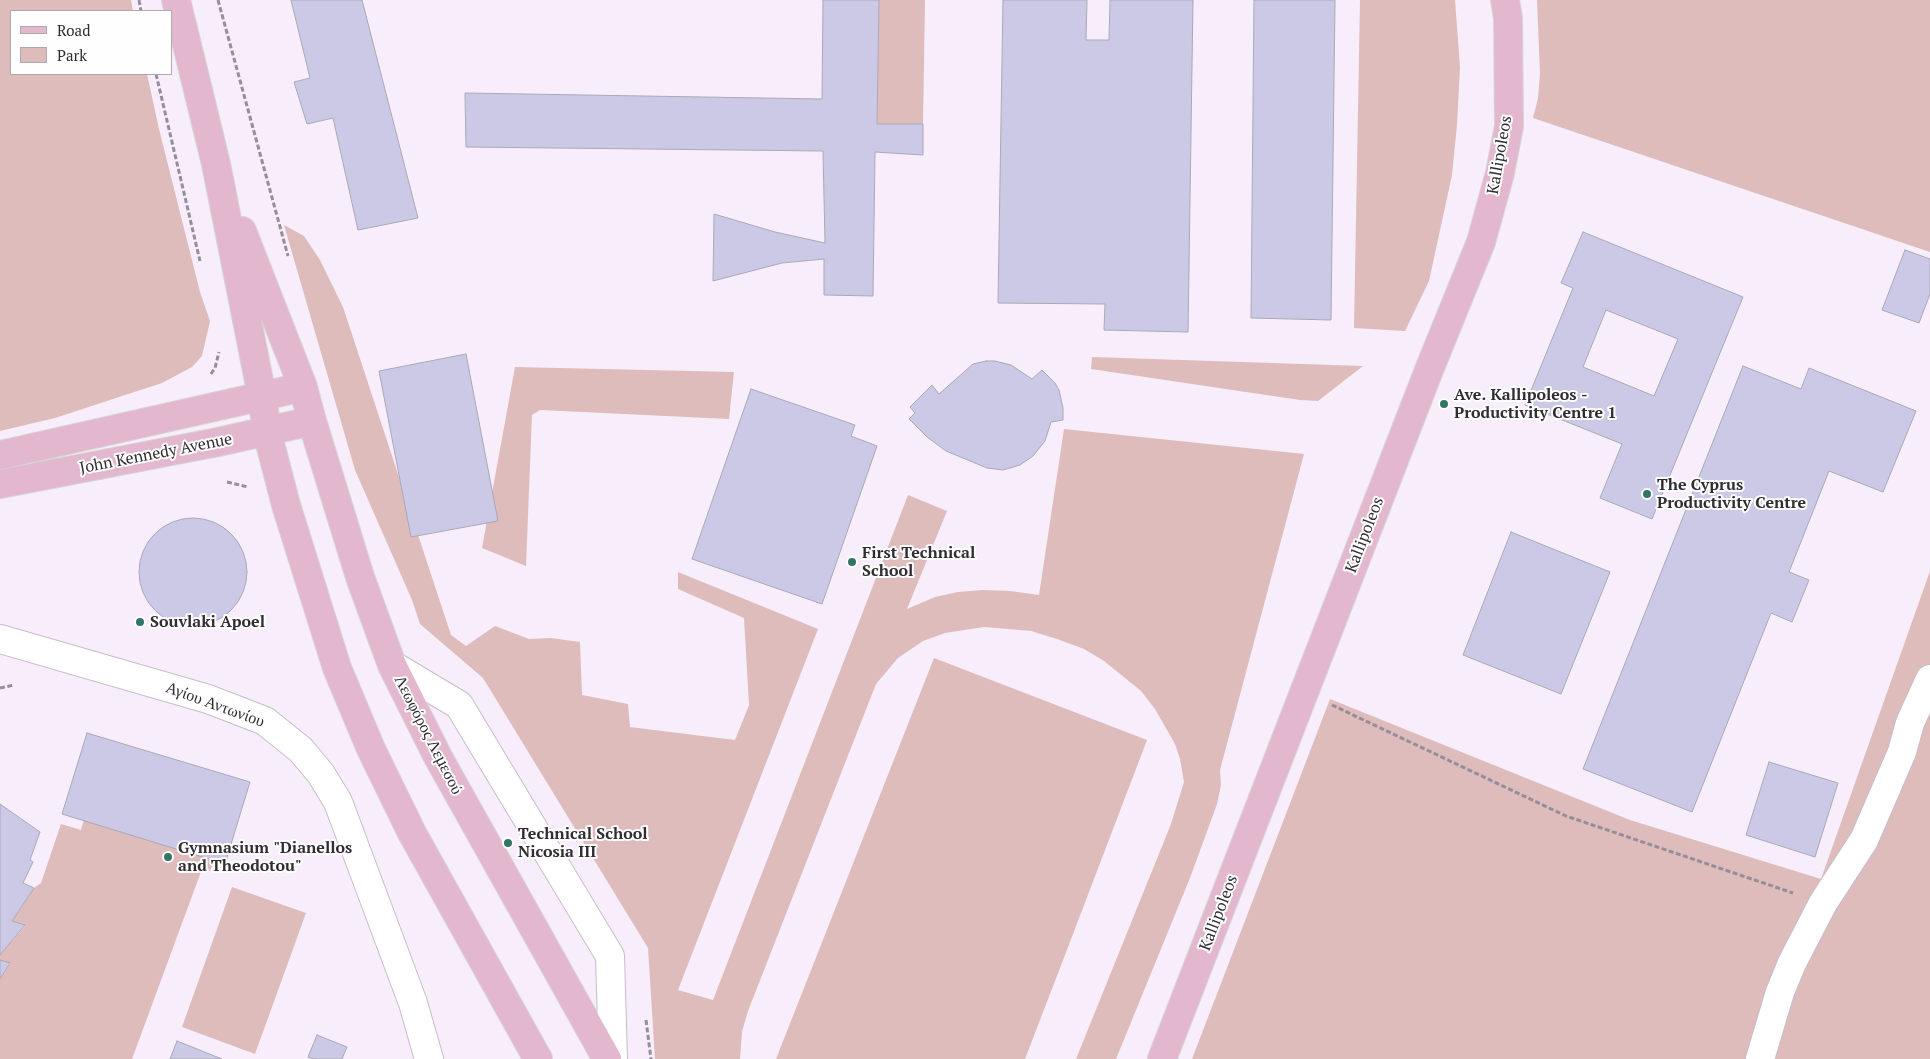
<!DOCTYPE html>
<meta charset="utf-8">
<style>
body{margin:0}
#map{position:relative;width:1930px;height:1059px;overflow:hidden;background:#f8edfb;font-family:"PT Serif",serif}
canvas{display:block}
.legend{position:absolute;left:10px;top:10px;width:162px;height:65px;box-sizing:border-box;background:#fefefe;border:1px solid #acaaac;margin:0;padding:6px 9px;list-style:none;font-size:15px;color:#302c32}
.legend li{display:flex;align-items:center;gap:10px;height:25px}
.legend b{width:25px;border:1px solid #acaaac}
</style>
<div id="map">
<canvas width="1930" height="1059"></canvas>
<ul class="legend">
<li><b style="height:6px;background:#e3b7cd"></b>Road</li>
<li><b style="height:14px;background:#debcbc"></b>Park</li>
</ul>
</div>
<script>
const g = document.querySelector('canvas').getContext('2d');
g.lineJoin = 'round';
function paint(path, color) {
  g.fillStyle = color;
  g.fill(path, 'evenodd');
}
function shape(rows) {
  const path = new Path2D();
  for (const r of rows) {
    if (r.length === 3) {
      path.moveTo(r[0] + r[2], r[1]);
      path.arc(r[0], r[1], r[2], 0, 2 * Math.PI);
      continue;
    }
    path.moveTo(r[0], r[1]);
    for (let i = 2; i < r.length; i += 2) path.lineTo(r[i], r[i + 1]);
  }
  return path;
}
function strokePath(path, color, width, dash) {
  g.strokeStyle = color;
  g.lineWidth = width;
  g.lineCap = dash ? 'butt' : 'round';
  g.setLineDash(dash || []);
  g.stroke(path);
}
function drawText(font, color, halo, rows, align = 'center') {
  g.font = font + ' "PT Serif",serif';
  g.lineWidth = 4;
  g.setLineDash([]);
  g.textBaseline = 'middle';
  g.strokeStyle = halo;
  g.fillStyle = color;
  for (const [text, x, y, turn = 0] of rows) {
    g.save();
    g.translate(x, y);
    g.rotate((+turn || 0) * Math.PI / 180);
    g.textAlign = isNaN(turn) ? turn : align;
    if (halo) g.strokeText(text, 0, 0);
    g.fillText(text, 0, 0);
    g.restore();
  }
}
paint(shape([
 [0,0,131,0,133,11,11,11,11,74,147,74,159,129,200,292,210,321,202,356,192,367,162,383,55,418,0,431],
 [879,0,925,0,923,124,877,124],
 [1360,0,1455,0,1460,67,1457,125,1452,175,1429,281,1405,331,1354,328],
 [1537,0,1930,0,1930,252,1533,118,1538,98,1540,74],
 [284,225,304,236,320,260,343,307,451,635,466,646,495,626,529,639,551,638,580,642,582,695,628,704,630,727,735,740,749,705,744,618,678,589,678,572,818,629,678,990,713,1000,908,495,947,511,907,609,935,597,958,592,983,590,1010,591,1039,595,1064,429,1304,454,1220,770,1221,785,1217,804,1190,878,1116,1059,1076,1059,1171,824,1184,782,1180,759,1175,744,1155,709,1141,691,1104,661,1084,649,1057,639,1031,631,984,627,945,633,923,641,898,658,876,684,748,1011,742,1032,740,1059,655,1059,648,948,483,678,420,624,412,600,355,470],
 [1092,357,1363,366,1318,401,1300,400,1091,369],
 [515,367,734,372,729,419,540,410,532,415,526,566,482,548],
 [1930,571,1930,1059,1192,1059,1330,699,1630,820,1821,879],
 [934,658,1147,740,1065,955,1025,1059,776,1059],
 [85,815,214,861,210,871,202,869,132,1059,0,1059,0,979,10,964,0,960,0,955,25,926,12,921,34,888,41,883,61,824,81,830],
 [232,887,306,913,255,1054,182,1027]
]), '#debcbc');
const building = shape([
 [291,0,362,0,418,218,358,230,333,118,307,124,294,82,310,78,291,0],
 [823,0,879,0,877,124,923,124,923,155,875,152,873,296,824,295,824,259,782,263,713,281,714,214,775,232,825,243,823,151,466,147,465,93,822,99,823,0],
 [1003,0,1087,0,1086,40,1109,40,1110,0,1193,0,1188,332,1104,330,1105,304,998,303,1003,0],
 [1254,0,1335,0,1331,320,1251,318,1254,0],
 [1583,232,1743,297,1652,519,1600,498,1622,444,1525,405,1573,288,1561,283,1583,232],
 [1606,310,1678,339,1654,396,1583,367,1606,310],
 [1905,250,1930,259,1930,294,1919,323,1882,310,1905,250],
 [466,354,498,521,411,537,379,371,466,354],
 [986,361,995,361,1011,365,1032,379,1042,370,1055,383,1059,390,1063,408,1063,420,1051,422,1045,441,1033,456,1020,465,1003,470,987,468,946,451,927,437,909,419,915,413,910,407,932,385,939,394,973,364,986,361],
 [1743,366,1801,389,1809,368,1916,411,1883,492,1829,471,1789,572,1809,580,1792,622,1771,613,1692,812,1583,769,1743,366],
 [751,389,855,425,851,436,877,446,822,604,692,559,751,389],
 [193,572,54],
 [1511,532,1610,572,1561,694,1463,655,1511,532],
 [87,733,250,782,225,864,62,814,87,733],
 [1769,762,1838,783,1815,857,1746,835,1769,762],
 [0,804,40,832,30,860,33,862,23,883,34,888,12,921,25,925,0,955,0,804],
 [0,960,10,963,0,979,0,960],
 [317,1035,347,1047,342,1059,314,1059,308,1057,317,1035],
 [177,1041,222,1059,170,1059,177,1041]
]);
paint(building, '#ccc9e6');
strokePath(building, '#aaa8b7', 1);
const minor = shape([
 [0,639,208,699,265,721,301,750,321,774,338,802,413,1003,429,1059],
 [392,665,459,705,610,956,613,1059],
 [1760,1059,1780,992,1792,963,1823,903,1864,840,1902,752,1910,723,1930,679]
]);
const major = shape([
 [176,0,216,164,262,396,267,432,286,505,337,668,371,749,412,833,538,1059],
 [242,231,303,387,312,421,360,577,392,665,438,757,607,1059],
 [0,455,303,387],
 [0,484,218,442,312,421],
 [1162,1059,1429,370,1481,242,1500,173,1509,126,1508,18,1505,0]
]);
strokePath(minor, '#c7bdca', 30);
strokePath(major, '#d6d5d6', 30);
strokePath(shape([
 [139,0,141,11],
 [218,0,288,256],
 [156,74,200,261],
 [211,374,215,368,219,352],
 [227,482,248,487],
 [0,688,14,685],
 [1332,705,1566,816,1793,893],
 [646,1020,651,1059]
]), '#958e98', 3, [5, 2.5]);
strokePath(minor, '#fff', 28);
strokePath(major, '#e3b7cd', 28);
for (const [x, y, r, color] of [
 [1444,404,5,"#327465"],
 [1647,494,5,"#327465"],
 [852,562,5,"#327465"],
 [140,622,5,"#327465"],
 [508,843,5,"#327465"],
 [168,857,5,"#327465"]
]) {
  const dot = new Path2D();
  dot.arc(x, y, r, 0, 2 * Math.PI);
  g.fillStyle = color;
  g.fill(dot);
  strokePath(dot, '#fefefe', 2);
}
drawText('16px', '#302c32', '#fefefe', [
 ["Kallipoleos",1500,155,-80],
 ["John Kennedy Avenue",156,454,-11],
 ["Kallipoleos",1365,535,-69],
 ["Αγίου Αντωνίου",215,705,20],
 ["Λεωφόρος Λεμεσού",428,735,63],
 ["Kallipoleos",1219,913,-69]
]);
drawText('bold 16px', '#302c32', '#fefefe', [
 ["Ave. Kallipoleos -",1454,395],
 ["Productivity Centre 1",1454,413],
 ["The Cyprus",1657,485],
 ["Productivity Centre",1657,503],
 ["First Technical",862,553],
 ["School",862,571],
 ["Souvlaki Apoel",150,622],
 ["Technical School",518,834],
 ["Nicosia III",518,852],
 ["Gymnasium \"Dianellos",178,848],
 ["and Theodotou\"",178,866]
], 'left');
</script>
